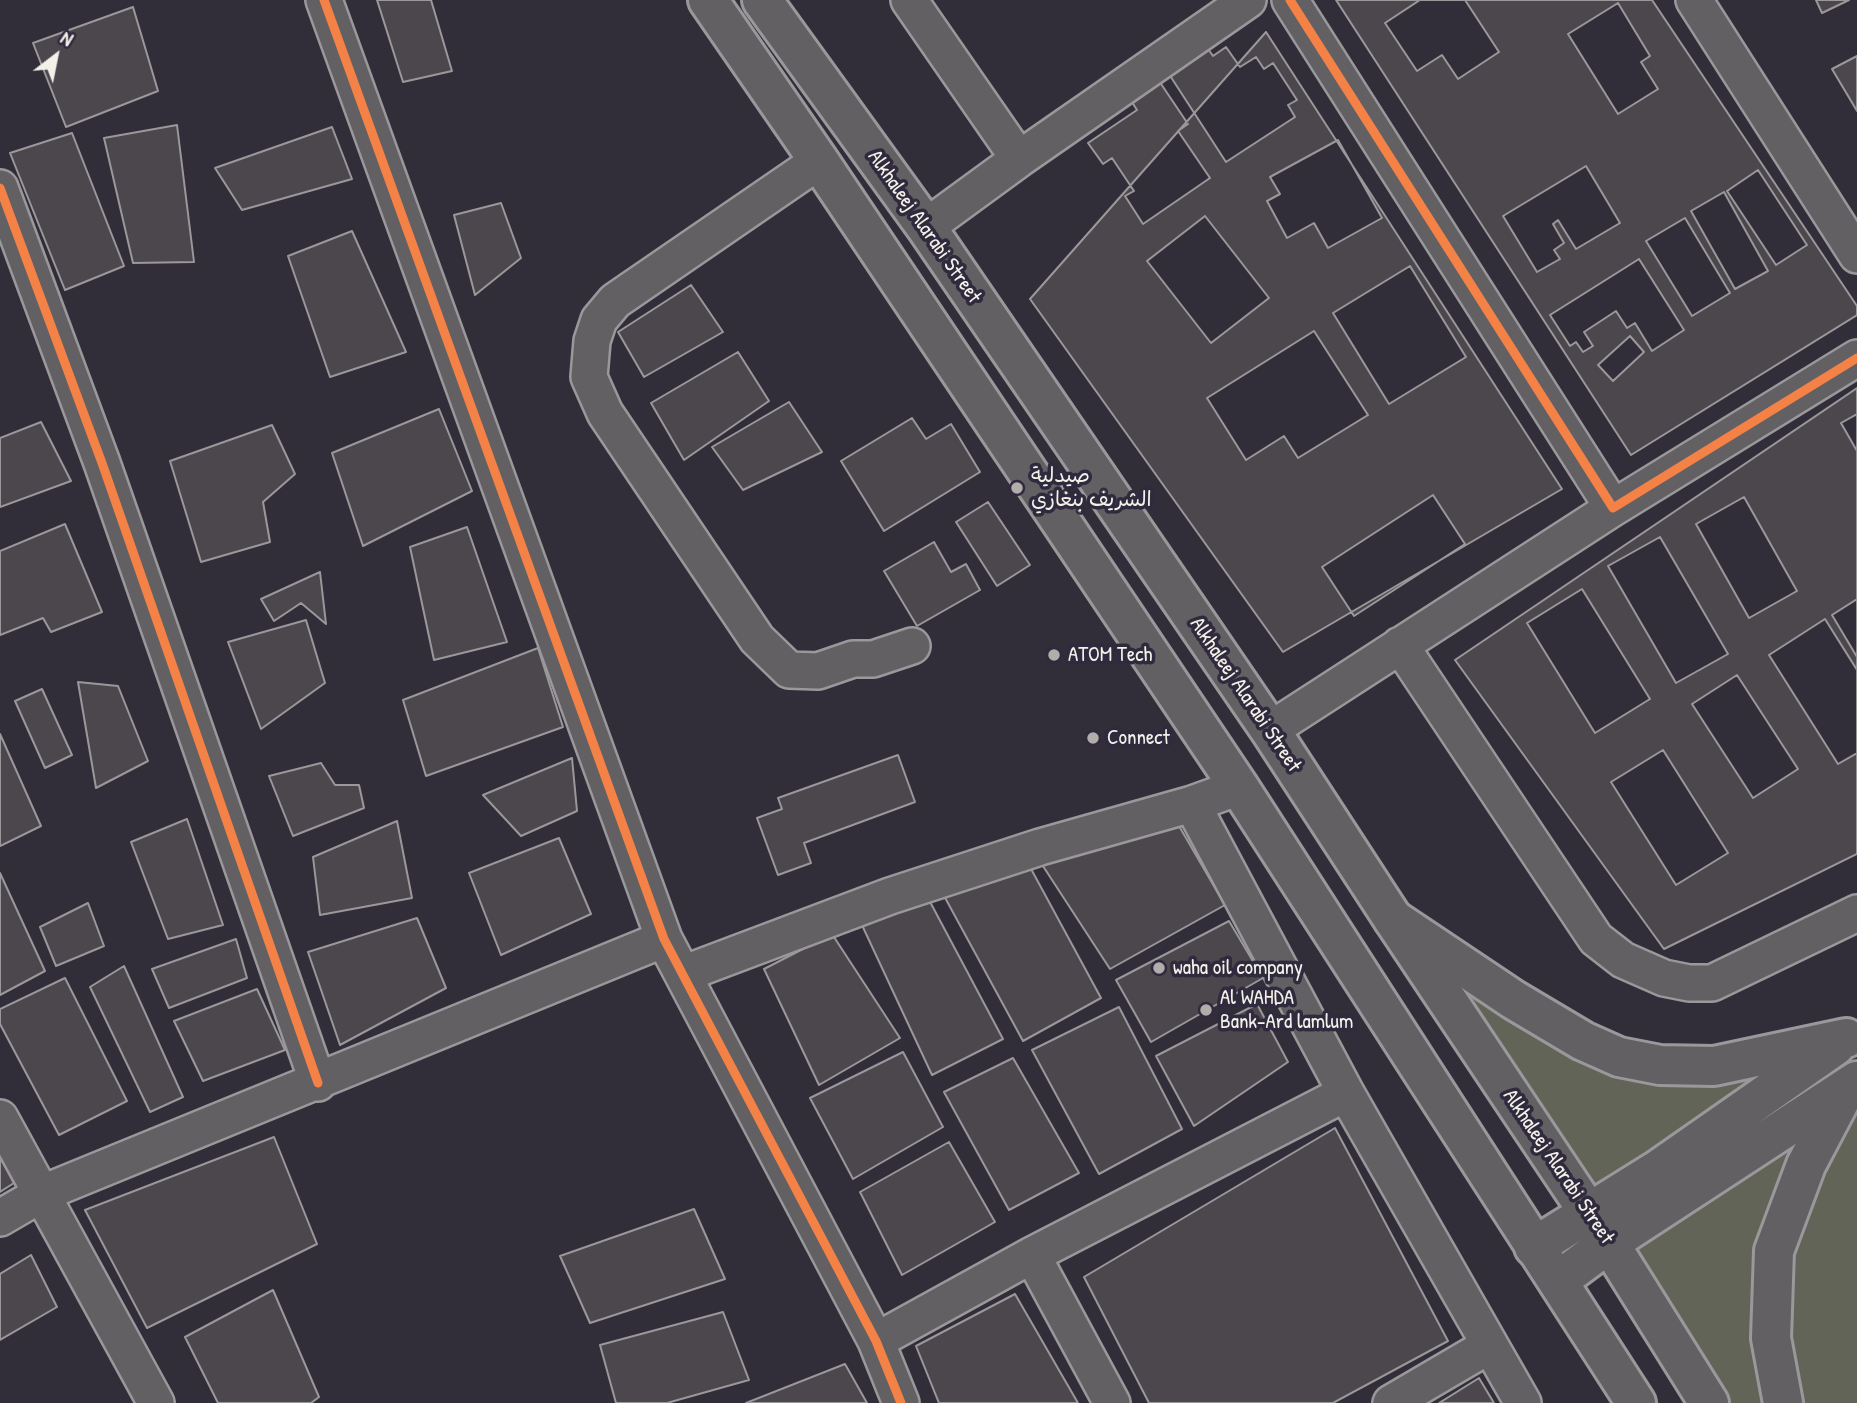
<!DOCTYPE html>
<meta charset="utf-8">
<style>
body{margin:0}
#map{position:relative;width:1857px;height:1403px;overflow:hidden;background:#312e39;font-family:"Patrick Hand",sans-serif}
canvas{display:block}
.north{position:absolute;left:21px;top:21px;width:70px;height:70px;-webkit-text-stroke:5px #2f2a3d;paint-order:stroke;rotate:32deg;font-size:19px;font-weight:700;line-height:28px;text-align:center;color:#f4f1e8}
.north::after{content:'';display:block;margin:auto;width:24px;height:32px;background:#f4f1e8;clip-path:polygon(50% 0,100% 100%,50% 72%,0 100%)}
</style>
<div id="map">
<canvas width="1857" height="1403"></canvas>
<div class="north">N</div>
</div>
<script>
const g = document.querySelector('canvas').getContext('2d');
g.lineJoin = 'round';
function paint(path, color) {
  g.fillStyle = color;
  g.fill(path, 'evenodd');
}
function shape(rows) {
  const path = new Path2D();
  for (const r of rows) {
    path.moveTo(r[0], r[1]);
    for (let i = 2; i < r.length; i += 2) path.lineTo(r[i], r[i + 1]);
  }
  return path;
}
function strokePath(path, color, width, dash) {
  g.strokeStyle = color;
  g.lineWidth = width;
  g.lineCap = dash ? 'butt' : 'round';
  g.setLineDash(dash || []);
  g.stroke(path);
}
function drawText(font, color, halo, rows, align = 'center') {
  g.font = font + ' "Patrick Hand","Playpen Sans Arabic",sans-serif';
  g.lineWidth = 7;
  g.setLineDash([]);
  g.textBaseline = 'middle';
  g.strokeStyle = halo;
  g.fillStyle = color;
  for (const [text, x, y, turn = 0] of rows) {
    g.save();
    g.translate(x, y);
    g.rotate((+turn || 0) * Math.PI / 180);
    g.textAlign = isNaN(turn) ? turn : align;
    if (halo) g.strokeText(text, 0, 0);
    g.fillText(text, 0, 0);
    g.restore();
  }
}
paint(shape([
 [1405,932,1616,1060,1830,1046,1590,1207],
 [1841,1093,1771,1248,1783,1403,1713,1403,1614,1244],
 [1857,1093,1857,1403,1790,1403,1782,1255]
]), '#636458');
const building = shape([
 [377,0,431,0,452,71,403,82,377,0],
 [1336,0,1652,0,1857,306,1857,315,1631,455,1336,0],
 [1420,0,1465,0,1499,52,1458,79,1442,55,1417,71,1385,23,1420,0],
 [1816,0,1849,0,1822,13,1816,0],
 [1618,3,1650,56,1641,62,1658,89,1618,114,1568,34,1618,3],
 [133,7,158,91,66,127,33,43,133,7],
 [1266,32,1562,489,1283,652,1030,299,1266,32],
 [1206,46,1213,56,1226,47,1240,67,1256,57,1264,69,1273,63,1297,100,1288,105,1295,117,1226,162,1167,71,1206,46],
 [1857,56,1857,111,1832,69,1857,56],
 [1151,69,1188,124,1178,131,1210,178,1143,224,1125,196,1134,191,1112,158,1103,164,1088,143,1137,110,1123,88,1151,69],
 [177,125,194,262,133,263,104,138,177,125],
 [332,127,352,179,242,210,215,168,332,127],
 [72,133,124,266,65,290,10,153,72,133],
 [1338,140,1382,218,1328,248,1314,223,1287,238,1267,201,1280,194,1270,177,1338,140],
 [1586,166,1620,223,1576,249,1558,220,1553,224,1564,243,1554,250,1560,259,1537,272,1503,216,1586,166],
 [1758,170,1807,245,1776,265,1727,191,1758,170],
 [1724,192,1768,271,1735,289,1691,211,1724,192],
 [501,203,521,258,475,295,454,215,501,203],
 [1205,216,1269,298,1211,343,1147,261,1205,216],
 [1685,218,1730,293,1692,316,1646,241,1685,218],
 [352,231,406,352,330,377,288,256,352,231],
 [1639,259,1684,330,1652,351,1635,323,1627,328,1616,311,1584,332,1593,346,1583,352,1576,342,1570,346,1550,315,1639,259],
 [1410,266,1466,357,1389,404,1333,313,1410,266],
 [691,285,723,332,644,377,618,332,691,285],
 [1314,331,1368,415,1298,458,1284,436,1246,460,1207,398,1314,331],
 [1630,336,1644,352,1613,381,1598,365,1630,336],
 [738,352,769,401,684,460,651,403,738,352],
 [1857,388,1857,854,1664,949,1455,660,1857,388],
 [789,402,822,452,743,490,712,447,789,402],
 [439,409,472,491,363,546,332,453,439,409],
 [1857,414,1857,451,1841,423,1857,414],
 [912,418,926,439,951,424,980,472,884,531,841,461,912,418],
 [41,422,71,481,0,507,0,438,41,422],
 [272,425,295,474,263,502,270,542,201,562,170,461,272,425],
 [1433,495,1465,544,1354,616,1322,567,1433,495],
 [1744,497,1797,591,1749,618,1696,524,1744,497],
 [988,502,1030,565,997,586,956,522,988,502],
 [65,524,102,612,51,632,43,618,0,635,0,551,65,524],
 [467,527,507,642,434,660,410,547,467,527],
 [1660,537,1728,654,1676,683,1608,566,1660,537],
 [934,542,951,572,966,564,980,590,917,626,884,571,934,542],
 [320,572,326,624,301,603,274,621,261,599,320,572],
 [1582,589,1650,699,1595,733,1527,623,1582,589],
 [1857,599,1857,657,1832,615,1857,599],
 [1825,619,1857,670,1857,753,1838,764,1769,655,1825,619],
 [306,620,325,683,261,729,228,642,306,620],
 [538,648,563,727,426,776,403,700,538,648],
 [1737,675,1798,769,1753,798,1692,704,1737,675],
 [78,682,118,686,148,761,96,788,78,682],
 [42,689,72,755,45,768,15,701,42,689],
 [0,734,41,826,0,846,0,734],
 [1663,750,1728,853,1676,885,1611,782,1663,750],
 [898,755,915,802,804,843,811,863,778,875,757,818,782,809,778,798,898,755],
 [572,758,577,811,521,836,483,795,572,758],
 [321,763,335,785,359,785,364,808,293,836,269,776,321,763],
 [187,819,223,925,168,939,131,842,187,819],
 [397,821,412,898,320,915,313,857,397,821],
 [1179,826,1225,905,1110,969,1041,863,1179,826],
 [559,838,591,914,501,955,469,873,559,838],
 [1030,867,1101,998,1023,1041,943,894,1030,867],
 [0,873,45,971,0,995,0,873],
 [928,898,1003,1039,932,1075,861,923,928,898],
 [88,903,104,946,56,966,40,927,88,903],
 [417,918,446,988,340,1045,308,952,417,918],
 [1229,921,1263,978,1151,1042,1116,980,1229,921],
 [832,934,900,1038,819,1085,764,969,832,934],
 [236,939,247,978,169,1008,152,969,236,939],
 [124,966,183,1097,150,1112,90,987,124,966],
 [65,978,127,1101,59,1135,0,1024,0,1009,65,978],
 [257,989,285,1050,203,1081,174,1021,257,989],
 [1257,1004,1288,1062,1194,1126,1156,1056,1257,1004],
 [1119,1007,1182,1129,1099,1174,1032,1050,1119,1007],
 [903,1052,943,1127,853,1179,810,1098,903,1052],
 [1013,1058,1079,1173,1009,1210,944,1092,1013,1058],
 [1335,1128,1448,1341,1333,1403,1149,1403,1084,1277,1335,1128],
 [274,1137,317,1244,147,1328,85,1210,274,1137],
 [949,1142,995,1222,902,1275,860,1192,949,1142],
 [0,1156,14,1183,0,1192,0,1156],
 [694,1209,725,1279,590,1323,560,1256,694,1209],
 [31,1255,57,1307,0,1340,0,1274,31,1255],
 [273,1290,319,1397,311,1403,218,1403,185,1337,273,1290],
 [1015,1294,1078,1403,939,1403,916,1346,1015,1294],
 [723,1312,749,1380,667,1403,616,1403,600,1345,723,1312],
 [845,1364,867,1403,746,1403,845,1364],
 [1479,1378,1494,1403,1439,1403,1479,1378]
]);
paint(building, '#4c474d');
strokePath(building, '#9a989b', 2);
const street = shape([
 [324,0,664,939,876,1341,901,1403],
 [909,0,1019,159],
 [1290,0,1613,508,1857,358],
 [1694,0,1857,255],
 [819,161,615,301,599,320,592,341,589,377,605,413,757,639,789,670,818,671,853,659,873,659,912,646],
 [0,188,102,463,318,1083],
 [926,227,1019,159,1248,0],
 [1400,645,1596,939,1623,960,1664,978,1689,983,1712,983,1857,913],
 [1270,730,1613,508],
 [1192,804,1346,1093,1523,1403],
 [683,974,890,896,1040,847,1192,804,1239,787],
 [0,1118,156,1403],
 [0,1218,43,1193,664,939],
 [1032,1255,1112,1403],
 [876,1341,1032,1255,1346,1093],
 [1391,1403,1490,1345]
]);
const primary = shape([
 [708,0,819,161,1239,787,1636,1403],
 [762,0,926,227,1270,730,1393,919,1609,1243,1709,1403]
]);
const highway = shape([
 [1393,919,1514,1000,1583,1041,1619,1057,1660,1065,1714,1066,1846,1038],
 [1534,1247,1656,1171,1835,1046],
 [1558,1281,1609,1243,1857,1081],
 [1783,1403,1771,1338,1774,1251,1806,1165,1846,1089]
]);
strokePath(street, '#9a989b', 40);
strokePath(primary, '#9a989b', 44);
strokePath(highway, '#9a989b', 44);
strokePath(street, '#626063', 35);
strokePath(primary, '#626063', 38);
strokePath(highway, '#626063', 38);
strokePath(shape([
 [324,0,664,939,876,1341,901,1403],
 [1290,0,1613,508,1857,358],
 [0,188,102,463,318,1083]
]), '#f48246', 9);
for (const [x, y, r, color] of [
 [1017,488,7,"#b0adab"],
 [1054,655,7,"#b0adab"],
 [1093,738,7,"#b0adab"],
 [1159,968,7,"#b0adab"],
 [1206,1010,7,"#b0adab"]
]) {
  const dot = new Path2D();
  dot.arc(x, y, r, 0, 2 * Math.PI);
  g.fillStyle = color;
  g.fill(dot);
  strokePath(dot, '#2f2a3d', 2.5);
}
drawText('21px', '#f4f1e8', '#2f2a3d', [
 ["Alkhaleej Alarabi Street",924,227,55],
 ["Alkhaleej Alarabi Street",1245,695,56],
 ["Alkhaleej Alarabi Street",1558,1167,56]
]);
drawText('21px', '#f4f1e8', '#2f2a3d', [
 ["صيدلية",1031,476],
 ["الشريف بنغازي",1031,500],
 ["ATOM Tech",1068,655],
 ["Connect",1107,738],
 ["waha oil company",1173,968],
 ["Al WAHDA",1220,998],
 ["Bank-Ard lamlum",1220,1022]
], 'left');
</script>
